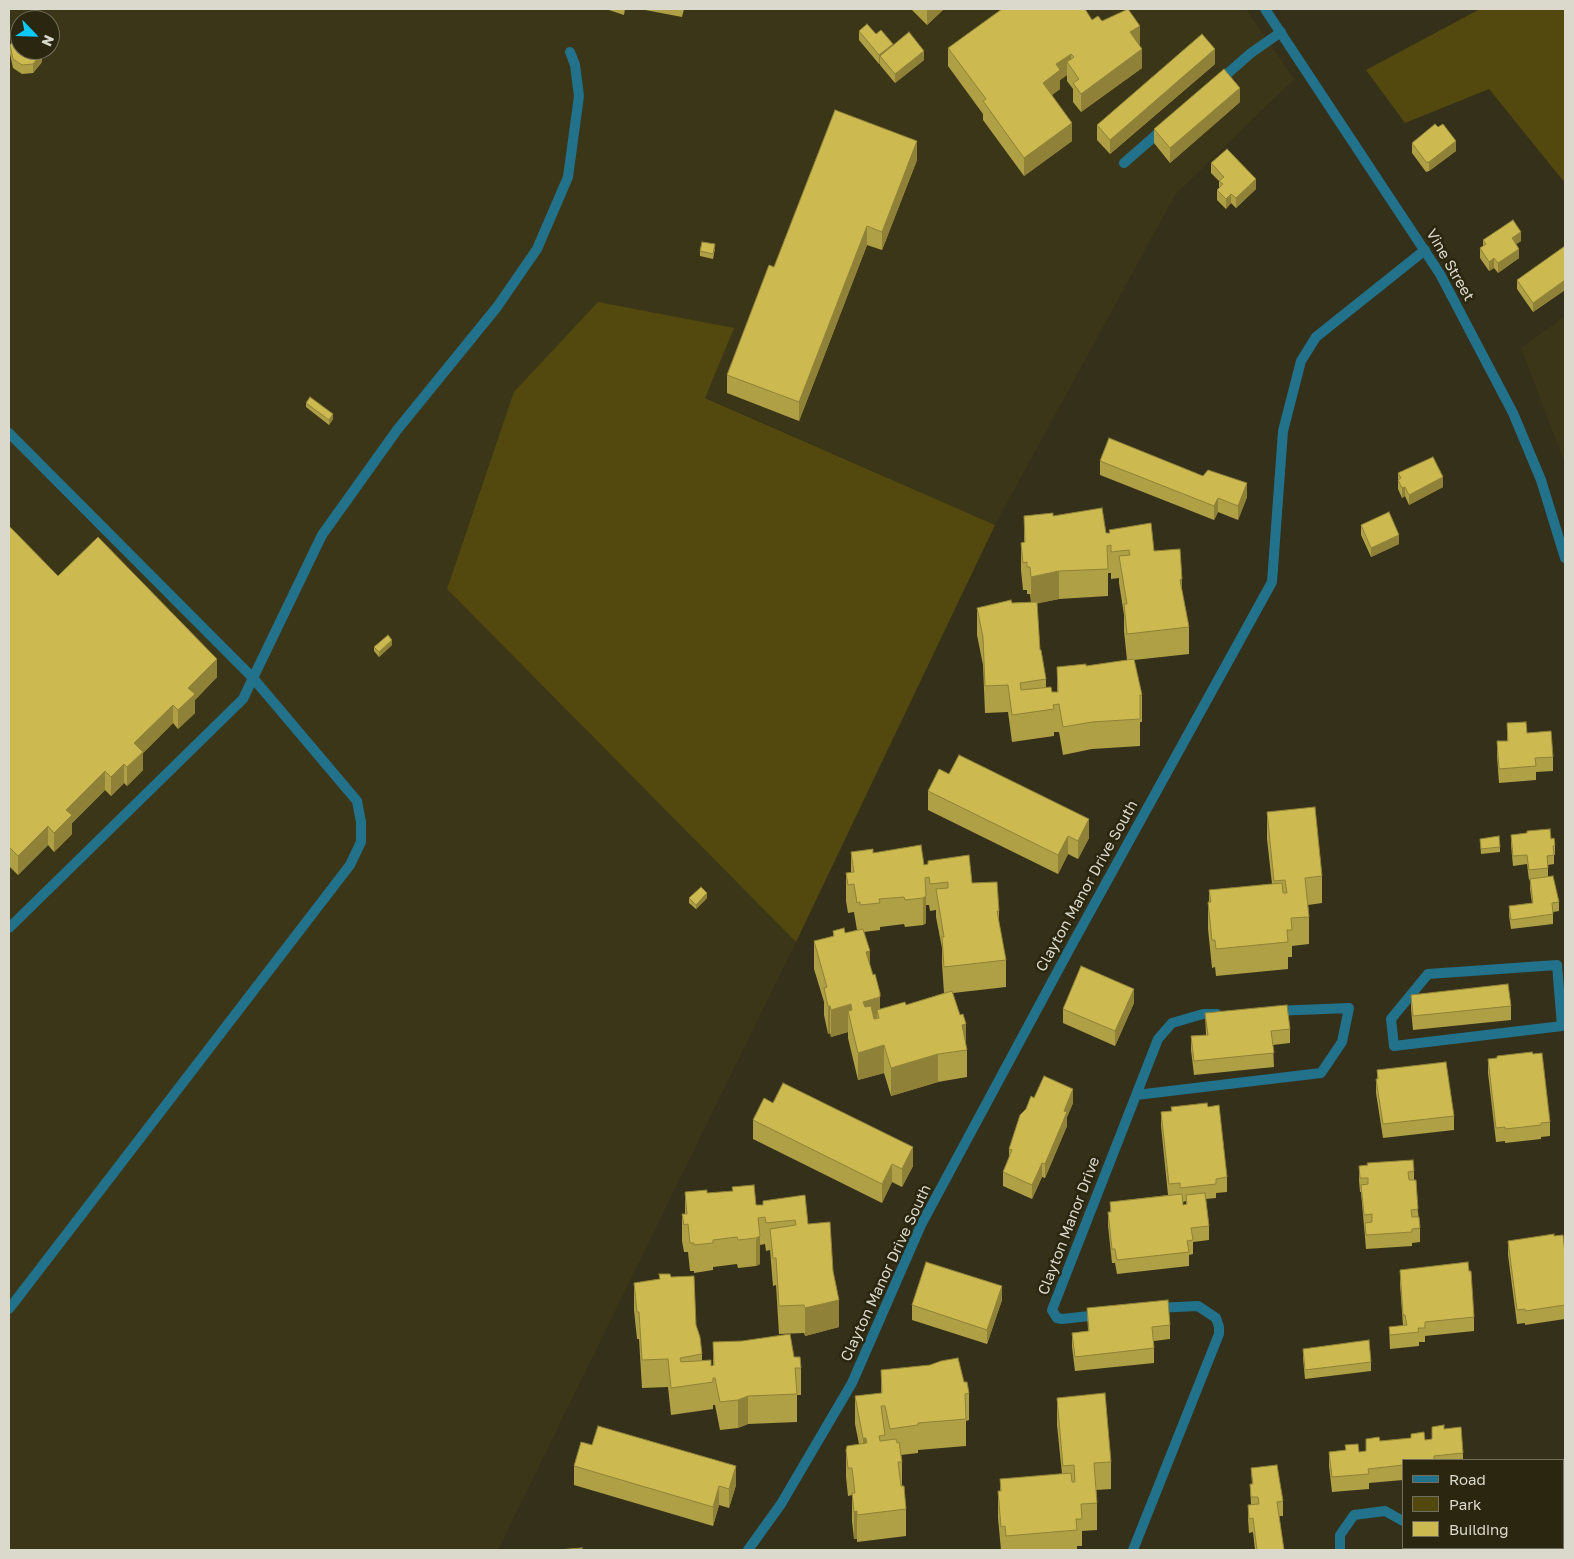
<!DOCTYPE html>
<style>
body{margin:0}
#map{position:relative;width:1574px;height:1559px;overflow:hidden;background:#34301a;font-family:"Golos Text",sans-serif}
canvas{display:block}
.frame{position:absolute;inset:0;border:10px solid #dbd9cc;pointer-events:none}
.legend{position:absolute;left:1402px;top:1459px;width:162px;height:90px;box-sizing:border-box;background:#2a2610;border:1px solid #716e5b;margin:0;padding:6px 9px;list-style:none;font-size:15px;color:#dbd9cc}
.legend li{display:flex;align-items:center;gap:10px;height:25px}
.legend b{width:25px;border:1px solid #716e5b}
.north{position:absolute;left:10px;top:10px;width:50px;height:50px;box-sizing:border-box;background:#2a2610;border:1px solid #716e5b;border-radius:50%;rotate:114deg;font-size:14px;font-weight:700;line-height:20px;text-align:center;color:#dbd9cc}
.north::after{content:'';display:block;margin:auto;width:18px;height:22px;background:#0ecafa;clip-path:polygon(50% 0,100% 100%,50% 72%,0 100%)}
</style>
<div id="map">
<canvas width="1574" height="1559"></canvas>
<div class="frame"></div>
<ul class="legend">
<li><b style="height:6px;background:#22728b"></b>Road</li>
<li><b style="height:14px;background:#53490e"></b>Park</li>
<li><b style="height:14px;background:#ccb950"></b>Building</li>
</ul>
<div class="north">N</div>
</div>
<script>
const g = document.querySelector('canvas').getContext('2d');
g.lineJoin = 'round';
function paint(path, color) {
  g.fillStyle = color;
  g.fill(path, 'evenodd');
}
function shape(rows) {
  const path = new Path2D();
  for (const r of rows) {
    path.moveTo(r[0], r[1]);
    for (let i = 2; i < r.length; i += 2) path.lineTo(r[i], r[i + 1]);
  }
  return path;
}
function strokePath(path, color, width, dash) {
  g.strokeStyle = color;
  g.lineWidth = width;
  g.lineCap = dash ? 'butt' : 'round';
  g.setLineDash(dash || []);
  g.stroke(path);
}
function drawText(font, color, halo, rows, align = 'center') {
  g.font = font + ' "Golos Text",sans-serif';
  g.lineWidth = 5;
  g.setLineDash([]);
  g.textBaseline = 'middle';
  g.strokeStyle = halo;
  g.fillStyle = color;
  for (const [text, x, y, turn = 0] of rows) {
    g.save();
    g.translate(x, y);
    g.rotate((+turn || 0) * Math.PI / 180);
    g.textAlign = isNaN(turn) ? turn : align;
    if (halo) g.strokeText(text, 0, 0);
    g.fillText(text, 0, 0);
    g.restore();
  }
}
paint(shape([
 [9,9,1246,9,1294,79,1175,195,995,525,705,397,733,328,447,589,796,942,498,1550,9,1550],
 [20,20,50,20,50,50,20,50],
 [1565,316,1565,464,1521,348]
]), '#3b3618');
paint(shape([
 [1480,9,1565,9,1565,183,1489,89,1405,123,1366,70],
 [598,302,734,328,705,398,995,525,796,942,447,589,514,392]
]), '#53490e');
strokePath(shape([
 [1219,81,1251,53,1281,32],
 [1124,163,1164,128],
 [9,433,253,678,243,699,9,928],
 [1557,965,1562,1026,1394,1046,1391,1019,1428,974,1557,965],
 [9,1309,350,865,361,842,361,822,357,801,253,678,322,535,397,430,497,307,537,249,568,177,579,96,575,65,570,52],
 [1409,1548,1410,1550],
 [1340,1550,1340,1535,1354,1515,1385,1511,1403,1521]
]), '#22728b', 10);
strokePath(shape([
 [1136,1095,1321,1073,1342,1042,1349,1008,1274,1011],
 [1099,1315,1062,1319,1057,1318,1052,1310,1158,1039,1172,1023,1203,1014,1217,1014],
 [748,1550,781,1504,852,1383,921,1225,1069,950,1272,582,1283,431,1301,361,1316,337,1425,250],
 [1133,1550,1219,1334,1219,1327,1216,1318,1198,1306,1155,1308]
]), '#22728b', 10);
strokePath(shape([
 [1265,9,1440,274,1513,413,1541,480,1565,558]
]), '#22728b', 10);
paint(shape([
 [606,9,625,9,624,15],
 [640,9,684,9,682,17],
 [911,9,944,9,927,25],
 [1092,20,1102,21,1140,44,1139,45,1142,68,1081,112,1073,102,1073,89,1067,81,1067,75,1060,80,1060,89,1052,95,1072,141,1024,176,983,120,983,114,948,66,948,48],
 [859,31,876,34,893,45,924,60,895,83,880,65,880,64,879,64,859,40],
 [10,45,42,62,33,73,22,74,13,68,10,54],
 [1215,64,1110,154,1097,140,1097,125],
 [1240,102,1170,163,1154,143,1154,129],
 [1438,127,1456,151,1429,171,1426,172,1412,153,1412,143],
 [917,160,882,250,867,245,799,421,727,393,727,375,774,267],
 [1211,163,1256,189,1236,208,1231,203,1226,209,1217,200,1217,190,1219,188,1219,181,1211,173],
 [1483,240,1521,241,1516,244,1519,258,1498,273,1494,268,1489,271,1480,258,1480,248,1483,246],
 [1565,246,1565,290,1533,312,1517,289,1517,280],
 [715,249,713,259,700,256,700,251],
 [306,403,333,419,329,425,306,407],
 [1100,461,1203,476,1247,497,1238,520,1218,512,1214,520,1100,475],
 [1398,473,1443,487,1409,505,1405,496,1402,498,1398,489],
 [1024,516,1053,516,1106,533,1154,551,1182,592,1189,627,1189,654,1134,660,1142,695,1142,722,1140,722,1140,746,1092,749,1063,755,1059,732,1054,732,1054,736,1012,742,1008,712,985,713,983,665,977,635,977,608,1012,603,1031,602,1030,594,1027,594,1027,590,1023,590,1021,570,1021,543,1024,542],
 [1108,573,1111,573,1111,579,1119,578,1119,583,1124,615,1124,631,1127,660,1086,666,1057,667,1057,692,1052,692,1046,687,1046,679,1040,650,1037,603,1059,599,1108,596],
 [1361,525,1399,544,1371,557,1361,535],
 [9,526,58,576,217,677,195,700,195,713,178,729,173,723,143,753,143,770,127,786,124,783,111,796,105,790,72,823,72,834,54,852,48,845,18,875,9,866],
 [392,645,379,657,374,651,374,647],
 [1507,723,1527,733,1553,757,1553,771,1536,772,1536,780,1499,783,1497,756,1497,741,1507,741],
 [949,774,1089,838,1078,859,1068,854,1058,874,928,810,928,791],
 [1267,812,1322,876,1322,903,1308,905,1309,917,1309,944,1292,946,1292,957,1288,957,1288,969,1216,976,1215,967,1212,968,1208,929,1208,902,1209,902,1209,890,1272,884,1267,839],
 [1527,831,1551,839,1555,845,1555,855,1554,855,1554,864,1548,865,1548,877,1559,902,1559,911,1553,912,1553,924,1511,929,1509,916,1509,906,1532,903,1530,889,1530,879,1529,880,1527,864,1513,866,1511,845,1511,835,1527,833],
 [1480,839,1500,847,1500,852,1481,854],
 [851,852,873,853,924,865,972,883,999,911,999,924,1006,960,1006,987,953,993,967,1050,967,1077,938,1082,891,1096,884,1073,858,1080,848,1038,848,1032,831,1037,830,1033,828,1034,824,1015,824,1002,814,969,814,941,833,937,833,931,845,933,857,930,854,912,848,913,846,901,846,873,851,873],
 [926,905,929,905,930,911,936,910,936,917,942,948,942,964,944,993,906,1005,880,1009,870,967,864,932,880,930,880,927,904,924,905,927,923,925,926,923],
 [689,898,707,898,696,909,689,903],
 [1411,995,1511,1006,1511,1020,1413,1030,1411,1009],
 [1134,1003,1115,1046,1063,1023,1063,1009],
 [1205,1013,1290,1029,1290,1043,1273,1045,1274,1067,1194,1075,1191,1050,1191,1036,1206,1035],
 [1488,1059,1550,1122,1550,1136,1541,1137,1541,1139,1505,1143,1505,1141,1496,1142,1488,1073],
 [1377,1070,1454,1116,1454,1130,1383,1138,1376,1093,1376,1079,1377,1079],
 [1034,1098,1073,1103,1067,1117,1067,1126,1045,1178,1042,1177,1032,1199,1003,1186,1003,1172,1009,1159,1009,1149,1026,1109],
 [1171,1107,1227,1177,1227,1192,1216,1193,1216,1198,1206,1199,1209,1226,1209,1240,1193,1242,1193,1254,1189,1255,1189,1266,1117,1274,1115,1263,1112,1263,1108,1226,1108,1212,1110,1212,1110,1202,1168,1195,1161,1126,1161,1112,1171,1111],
 [1186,1201,1186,1205,1183,1205,1183,1202],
 [753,1120,913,1166,902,1187,892,1182,882,1203,753,1139],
 [1359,1166,1414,1171,1414,1180,1420,1228,1420,1242,1412,1243,1412,1246,1366,1249,1361,1192,1360,1192,1359,1180],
 [685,1192,707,1193,756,1205,763,1205,763,1201,808,1224,833,1271,839,1327,805,1336,804,1333,779,1334,776,1285,773,1286,770,1250,766,1251,765,1244,760,1245,760,1264,756,1266,738,1268,737,1264,713,1267,713,1270,694,1273,694,1271,690,1271,688,1252,684,1252,682,1241,682,1214,685,1214],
 [1554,1236,1565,1254,1565,1319,1525,1325,1525,1323,1517,1324,1508,1255,1508,1241],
 [1400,1270,1474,1317,1474,1331,1425,1336,1425,1342,1419,1342,1419,1346,1390,1349,1389,1327,1403,1326,1400,1284],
 [671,1277,696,1325,702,1354,702,1360,711,1366,713,1365,713,1342,794,1357,801,1368,801,1395,797,1395,797,1422,748,1424,738,1428,720,1430,715,1405,713,1405,713,1409,671,1415,668,1387,642,1388,639,1339,637,1339,634,1310,634,1283],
 [1002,1300,987,1344,912,1320,912,1305],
 [1087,1308,1170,1325,1170,1339,1154,1341,1154,1363,1075,1371,1072,1347,1072,1333,1088,1331],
 [1303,1349,1371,1362,1371,1371,1305,1379,1303,1358],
 [881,1370,964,1382,969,1393,969,1420,966,1421,966,1446,918,1450,918,1453,901,1455,902,1462,902,1486,906,1509,906,1536,857,1542,857,1539,854,1539,852,1521,852,1495,848,1496,846,1477,846,1450,859,1444,855,1424,855,1396,881,1393],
 [1057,1398,1111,1462,1111,1489,1096,1490,1097,1503,1097,1530,1082,1531,1082,1546,1077,1546,1077,1550,1001,1550,998,1518,998,1491,1000,1491,1000,1479,1062,1474,1057,1425],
 [1444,1429,1463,1453,1463,1460,1403,1460,1403,1480,1369,1483,1369,1489,1332,1492,1329,1466,1329,1452,1359,1452,1366,1451,1366,1439,1380,1441,1411,1438,1411,1434,1425,1440,1432,1439],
 [574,1466,736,1485,729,1508,719,1505,713,1526,574,1485],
 [1251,1468,1283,1501,1283,1516,1279,1516,1284,1550,1255,1550,1253,1532,1249,1533,1248,1519,1248,1505,1251,1505,1250,1484,1252,1484],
 [1456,1548,1487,1548,1487,1550,1457,1550]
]), '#af9f45');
paint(shape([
 [927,9,944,9,927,25],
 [1140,26,1140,44,1130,51,1130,32],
 [893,44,893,53,880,56,880,64,879,64,879,55],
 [1142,49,1142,68,1081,112,1081,94],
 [1215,49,1215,64,1110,154,1110,140],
 [924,51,924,60,895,83,895,74],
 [42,53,42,62,33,73,33,64],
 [1071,54,1071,67,1067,62,1067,75,1060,80,1060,89,1043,101,1043,83,1056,64],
 [1240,88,1240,102,1170,163,1170,148],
 [1072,123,1072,141,1024,176,1024,158],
 [917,141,917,160,882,250,882,232],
 [1456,141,1456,151,1429,171,1429,162],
 [1256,179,1256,189,1236,208,1236,198],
 [1231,194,1231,203,1226,209,1226,199],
 [867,226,867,245,799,421,799,402],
 [1521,232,1521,241,1512,247,1512,238],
 [1519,249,1519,258,1498,273,1498,263],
 [1494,258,1494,268,1489,271,1489,262],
 [1565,280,1565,290,1533,312,1533,303],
 [333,414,333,419,329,425,329,420],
 [1443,477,1443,487,1409,505,1409,495],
 [1247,483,1247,497,1238,520,1238,506],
 [1405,487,1405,496,1402,498,1402,488],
 [1218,498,1218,512,1214,520,1214,506],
 [1399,535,1399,544,1371,557,1371,548],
 [1059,571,1059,599,1031,605,1031,577],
 [1182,579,1182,606,1180,580],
 [392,640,392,645,379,657,379,652],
 [217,659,217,677,195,700,195,713,178,729,178,710,188,688],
 [173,705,173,723,143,753,143,770,127,786,127,767,134,743],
 [124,764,124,783,111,796,111,777],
 [105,771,105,790,72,823,72,834,54,852,54,833,66,810],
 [1089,819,1089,838,1078,859,1078,841],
 [48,826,48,845,18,875,18,856],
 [1068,836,1068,854,1058,874,1058,855],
 [707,893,707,898,696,909,696,905],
 [926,896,926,923,923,925,923,898],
 [870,951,870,978,866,952],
 [1134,989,1134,1003,1115,1046,1115,1031],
 [880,993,880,1021,877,1010,877,1025,863,1029,863,1002],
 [851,1004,851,1022,848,1011,848,1032,831,1037,831,1010],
 [828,1006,830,1006,830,1033,828,1034],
 [966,1024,966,1050,962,1025],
 [884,1045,884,1073,858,1080,858,1053],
 [938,1054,938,1082,891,1096,891,1068],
 [1073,1089,1073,1103,1067,1117,1067,1126,1045,1178,1045,1164,1064,1111],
 [913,1147,913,1166,902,1187,902,1169],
 [1042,1163,1042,1177,1032,1199,1032,1185],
 [892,1164,892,1182,882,1203,882,1184],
 [760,1236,760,1264,756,1266,756,1238],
 [1002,1286,1002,1300,987,1344,987,1330],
 [839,1300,839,1327,805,1336,805,1308],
 [748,1396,748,1424,738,1428,738,1400],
 [863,1438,866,1438,866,1465,863,1466],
 [736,1466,736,1485,729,1508,729,1489],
 [719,1486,719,1505,713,1526,713,1507],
 [857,1511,857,1539,854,1539,854,1512]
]), '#8f8238');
const building = shape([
 [1002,9,1085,9,1092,20,1098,16,1102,21,1128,9,1140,26,1130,32,1142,49,1081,94,1073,83,1079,79,1067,62,1074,57,1071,54,1056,64,1060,70,1043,83,1072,123,1024,158,983,101,986,99,948,48,1002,9],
 [867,24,876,34,881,30,893,44,879,55,859,31,867,24],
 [909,32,924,51,895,74,880,56,909,32],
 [19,34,20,34,20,50,42,50,42,53,33,64,22,65,13,59,10,45,19,34],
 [1202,34,1215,49,1110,140,1097,125,1202,34],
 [1224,69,1240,88,1170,148,1154,129,1224,69],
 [835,110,917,141,882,232,867,226,799,402,727,375,769,265,774,267,835,110],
 [1435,124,1438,127,1443,124,1456,141,1429,162,1426,162,1412,143,1435,124],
 [1227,149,1256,179,1236,198,1231,194,1226,199,1217,190,1223,184,1219,181,1224,177,1211,163,1227,149],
 [1513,220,1521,232,1512,238,1519,249,1498,263,1494,258,1489,262,1480,248,1486,244,1483,240,1513,220],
 [702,242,715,244,713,254,700,251,702,242],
 [1565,246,1565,280,1533,303,1517,280,1565,246],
 [310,397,333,414,329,420,306,403,310,397],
 [1109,438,1203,476,1208,470,1247,483,1238,506,1218,498,1214,506,1100,461,1109,438],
 [1433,457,1443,477,1409,495,1405,487,1402,488,1398,480,1401,478,1398,473,1433,457],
 [1102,508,1106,533,1110,533,1109,530,1151,523,1154,551,1180,549,1182,579,1180,580,1189,627,1127,634,1124,604,1127,604,1119,556,1130,555,1129,550,1111,552,1111,545,1107,546,1108,569,1059,571,1031,577,1030,567,1027,567,1027,562,1023,563,1021,543,1025,542,1024,516,1053,513,1053,516,1102,508],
 [1389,512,1399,535,1371,548,1361,525,1389,512],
 [9,526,58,576,98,537,217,659,188,688,195,694,178,710,173,705,134,743,143,752,127,767,124,764,111,777,105,771,66,810,72,815,54,833,48,826,18,856,9,847,9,526],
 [1011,600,1012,603,1037,602,1040,650,1041,650,1046,679,1020,683,1021,690,1051,687,1052,692,1058,692,1057,667,1086,664,1086,666,1134,659,1142,695,1140,695,1140,719,1092,722,1063,727,1059,704,1053,705,1054,709,1012,715,1008,685,985,686,983,637,977,608,1011,600],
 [388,635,392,640,379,652,374,647,388,635],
 [1526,722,1527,733,1551,731,1553,757,1535,758,1536,766,1499,769,1497,741,1508,741,1507,723,1526,722],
 [959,755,1089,819,1078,841,1068,836,1058,855,928,791,939,769,949,774,959,755],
 [1315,807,1322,876,1305,878,1309,917,1291,918,1292,930,1287,930,1288,942,1216,949,1215,940,1212,940,1208,902,1211,902,1209,890,1282,883,1283,893,1287,893,1285,880,1274,881,1267,812,1315,807],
 [1550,829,1551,839,1554,838,1555,845,1553,846,1554,855,1547,856,1548,868,1529,870,1527,855,1513,856,1511,835,1527,833,1527,831,1550,829],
 [1499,836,1500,847,1481,849,1480,839,1499,836],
 [921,845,924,865,928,864,928,861,969,855,972,883,997,882,999,911,997,911,1006,960,944,967,942,937,944,937,936,889,948,888,948,882,930,884,929,877,925,878,926,896,923,898,905,900,904,897,879,899,880,903,860,905,860,902,857,903,854,884,848,885,846,873,854,872,851,852,873,849,873,853,921,845],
 [1553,876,1559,902,1552,903,1553,914,1511,920,1509,906,1533,903,1530,879,1553,876],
 [701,887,707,893,696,905,689,898,701,887],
 [844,928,845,933,863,929,870,951,866,952,873,975,875,974,880,993,880,997,863,1002,865,1007,871,1006,874,1019,879,1018,877,1010,905,1002,906,1005,952,991,960,1015,963,1014,966,1024,962,1025,967,1050,938,1054,891,1068,884,1045,858,1053,848,1011,852,1010,851,1004,831,1010,830,1006,828,1006,824,988,827,987,814,941,834,936,833,931,844,928],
 [1081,966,1134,989,1115,1031,1063,1009,1081,966],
 [1508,984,1511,1006,1413,1016,1411,995,1508,984],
 [1287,1005,1290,1029,1271,1031,1274,1053,1194,1061,1191,1036,1208,1035,1205,1013,1287,1005],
 [1532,1052,1533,1054,1542,1053,1550,1122,1541,1123,1541,1125,1505,1129,1505,1127,1496,1128,1488,1059,1497,1058,1497,1056,1532,1052],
 [1446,1062,1454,1116,1383,1124,1376,1079,1378,1079,1377,1070,1446,1062],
 [1044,1076,1073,1089,1064,1111,1067,1112,1045,1164,1042,1163,1032,1185,1003,1172,1012,1150,1009,1149,1020,1115,1026,1109,1031,1096,1034,1098,1044,1076],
 [783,1083,913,1147,902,1169,892,1164,882,1184,753,1120,764,1098,773,1103,783,1083],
 [1207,1103,1208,1107,1219,1105,1227,1177,1216,1179,1216,1184,1180,1188,1180,1183,1169,1184,1161,1112,1172,1111,1171,1107,1207,1103],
 [1413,1160,1414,1171,1408,1172,1409,1180,1416,1180,1418,1209,1411,1210,1412,1217,1419,1217,1420,1228,1412,1229,1412,1232,1366,1235,1365,1223,1372,1222,1372,1214,1364,1215,1361,1185,1368,1184,1368,1178,1360,1178,1359,1166,1368,1165,1367,1163,1413,1160],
 [754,1185,756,1205,763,1205,763,1201,805,1195,808,1224,830,1222,833,1271,839,1300,805,1308,804,1305,779,1306,776,1258,773,1258,770,1229,796,1225,795,1220,766,1223,765,1217,758,1218,760,1236,756,1238,738,1240,737,1237,713,1240,713,1243,694,1245,694,1243,690,1243,688,1224,684,1225,682,1214,687,1214,685,1192,707,1190,707,1193,733,1191,732,1187,754,1185],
 [1205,1193,1209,1226,1191,1228,1193,1240,1187,1241,1189,1252,1117,1260,1115,1249,1112,1249,1108,1212,1111,1212,1110,1202,1182,1194,1183,1205,1187,1204,1186,1195,1205,1193],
 [1554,1234,1554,1236,1563,1235,1565,1254,1565,1305,1525,1311,1525,1309,1517,1310,1508,1241,1554,1234],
 [926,1262,1002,1286,987,1330,912,1305,926,1262],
 [1468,1262,1469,1271,1471,1271,1474,1317,1425,1322,1425,1328,1418,1328,1419,1332,1390,1335,1389,1327,1407,1325,1405,1315,1403,1315,1400,1270,1468,1262],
 [659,1274,670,1274,671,1277,694,1276,696,1325,700,1337,702,1354,680,1358,681,1362,711,1360,711,1366,714,1365,713,1342,742,1341,790,1334,794,1357,800,1357,801,1368,795,1368,797,1394,748,1396,738,1400,720,1402,715,1378,713,1378,713,1382,671,1388,668,1359,642,1360,639,1312,637,1312,634,1283,660,1279,659,1274],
 [1168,1300,1170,1325,1152,1327,1154,1348,1075,1357,1072,1333,1089,1331,1087,1308,1168,1300],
 [1369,1340,1371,1362,1305,1370,1303,1349,1369,1340],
 [958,1358,964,1382,967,1382,969,1393,965,1394,966,1419,918,1423,918,1425,890,1429,885,1406,881,1406,885,1435,879,1436,880,1441,896,1439,897,1443,899,1442,902,1462,898,1462,901,1486,904,1486,906,1509,857,1515,857,1511,854,1512,852,1493,855,1493,852,1468,848,1468,846,1450,847,1446,867,1443,866,1438,863,1438,855,1396,882,1393,881,1370,930,1365,941,1361,958,1358],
 [1105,1393,1111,1462,1094,1463,1097,1503,1081,1504,1082,1519,1076,1519,1077,1530,1006,1536,1005,1526,1001,1527,998,1491,1001,1491,1000,1479,1071,1473,1072,1482,1075,1482,1074,1465,1063,1466,1057,1398,1105,1393],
 [1444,1425,1444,1429,1461,1427,1463,1453,1434,1456,1434,1460,1403,1460,1403,1465,1368,1469,1369,1474,1332,1477,1329,1452,1346,1450,1345,1445,1358,1444,1359,1452,1366,1451,1366,1439,1379,1437,1380,1441,1411,1438,1411,1434,1424,1432,1425,1440,1432,1439,1432,1427,1444,1425],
 [598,1426,736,1466,729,1489,719,1486,713,1507,574,1466,581,1442,592,1445,598,1426],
 [1277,1465,1283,1501,1277,1502,1284,1550,1254,1550,1257,1550,1253,1518,1249,1519,1248,1505,1259,1504,1258,1497,1251,1497,1250,1484,1253,1484,1251,1468,1277,1465],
 [582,1548,582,1550,557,1550,582,1548],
 [1458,1548,1484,1548,1485,1550,1458,1550,1458,1548]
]);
paint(building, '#ccb950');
strokePath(building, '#8f8238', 1);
drawText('15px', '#dbd9cc', '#2a2610', [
 ["Vine Street",1450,265,60],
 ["Clayton Manor Drive South",1087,886,-61],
 ["Clayton Manor Drive",1069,1226,-69],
 ["Clayton Manor Drive South",886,1273,-65]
]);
</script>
